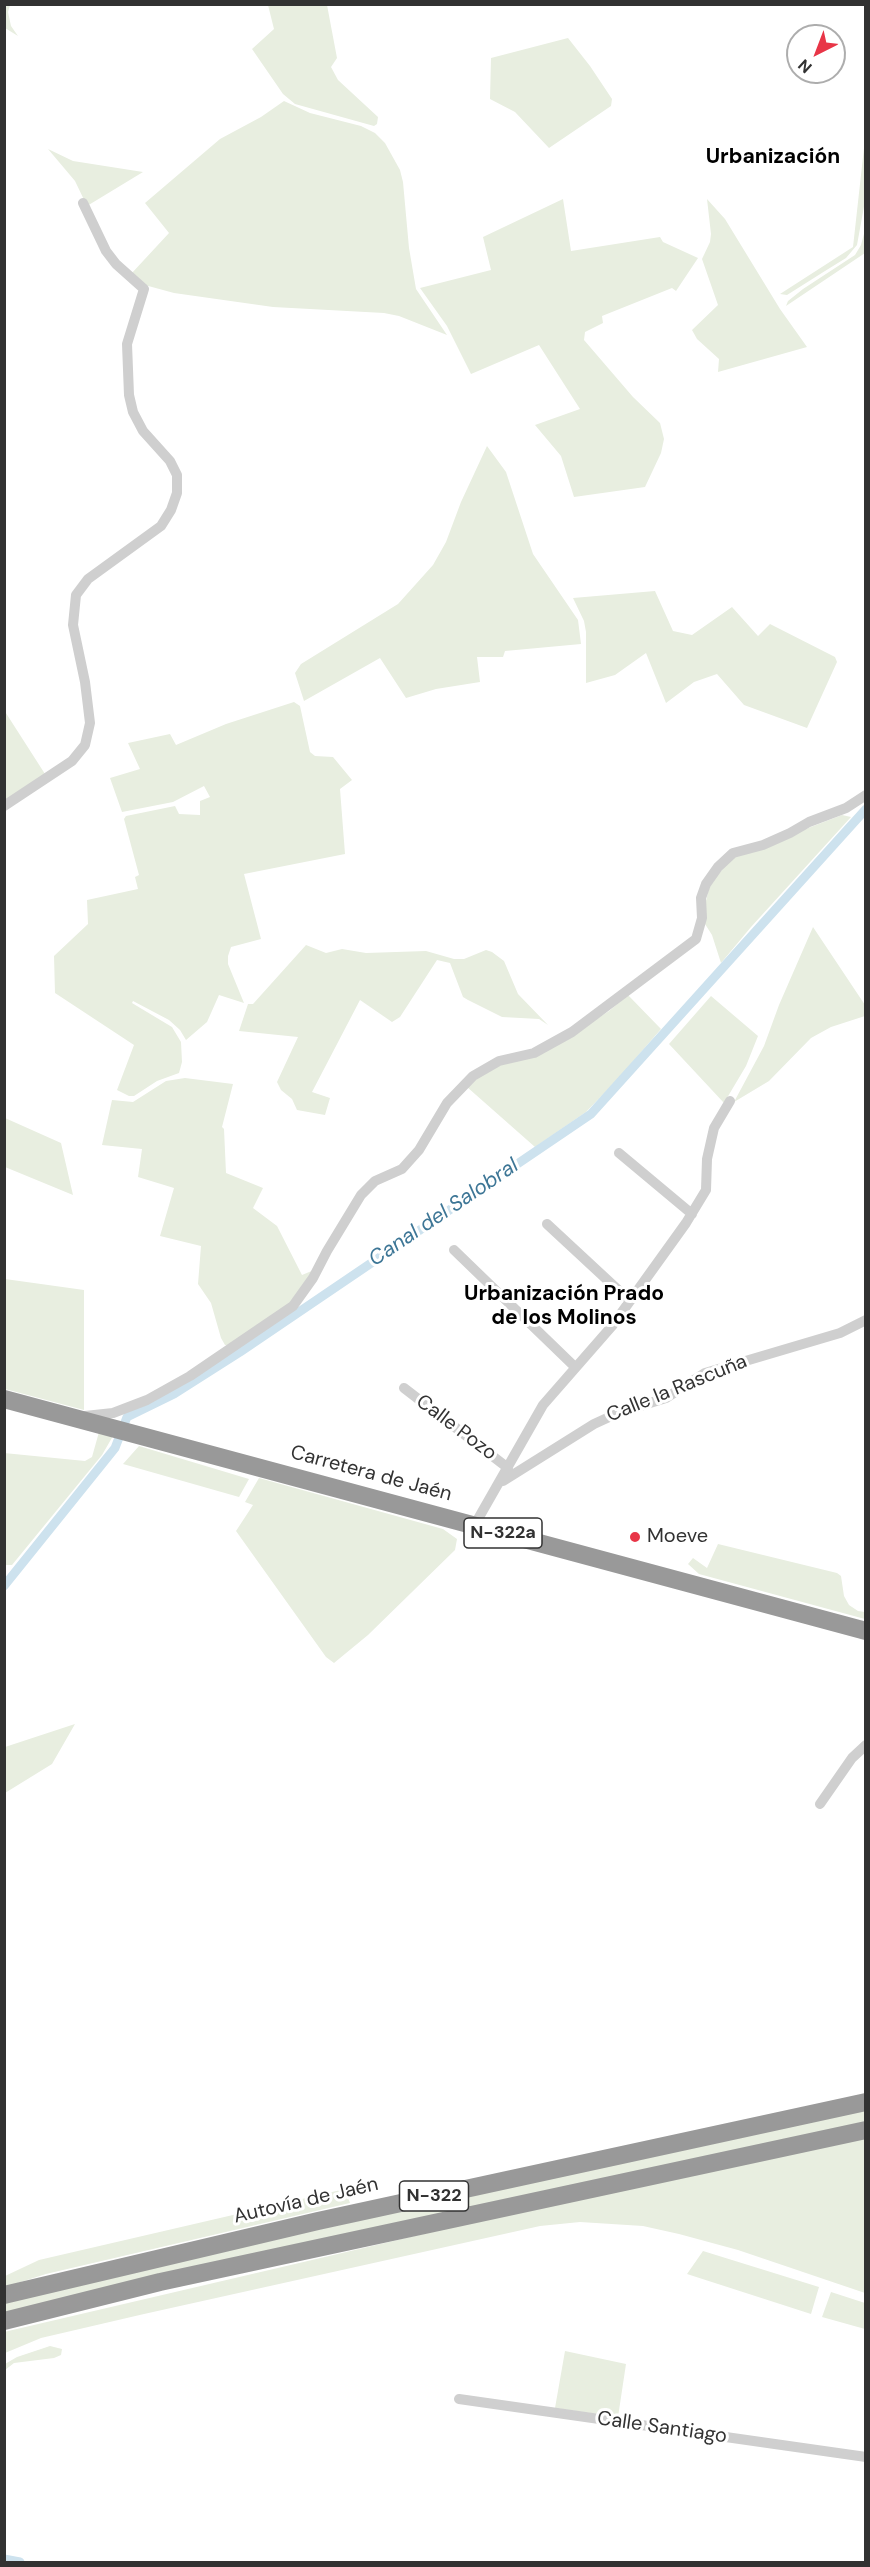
<!DOCTYPE html>
<meta charset="utf-8">
<style>
body{margin:0}
#map{position:relative;width:870px;height:2567px;overflow:hidden;background:#fff;font-family:"DM Sans",sans-serif}
canvas{display:block}
.frame{position:absolute;inset:0;border:6px solid #323232;pointer-events:none}
.north{position:absolute;left:786px;top:24px;width:60px;height:60px;box-sizing:border-box;background:#fff;border:2px solid #adadad;border-radius:50%;rotate:222deg;font-size:16px;font-weight:700;line-height:24px;text-align:center;color:#323232}
.north::after{content:'';display:block;margin:auto;width:21px;height:27px;background:#e83547;clip-path:polygon(50% 0,100% 100%,50% 72%,0 100%)}
</style>
<div id="map">
<canvas width="870" height="2567"></canvas>
<div class="frame"></div>
<div class="north">N</div>
</div>
<script>
const g = document.querySelector('canvas').getContext('2d');
g.lineJoin = 'round';
function paint(path, color) {
  g.fillStyle = color;
  g.fill(path, 'evenodd');
}
function shape(rows) {
  const path = new Path2D();
  for (const r of rows) {
    path.moveTo(r[0], r[1]);
    for (let i = 2; i < r.length; i += 2) path.lineTo(r[i], r[i + 1]);
  }
  return path;
}
function strokePath(path, color, width, dash) {
  g.strokeStyle = color;
  g.lineWidth = width;
  g.lineCap = dash ? 'butt' : 'round';
  g.setLineDash(dash || []);
  g.stroke(path);
}
function drawText(font, color, halo, rows, align = 'center') {
  g.font = font + ' "DM Sans",sans-serif';
  g.lineWidth = 6;
  g.setLineDash([]);
  g.textBaseline = 'middle';
  g.strokeStyle = halo;
  g.fillStyle = color;
  for (const [text, x, y, turn = 0] of rows) {
    g.save();
    g.translate(x, y);
    g.rotate((+turn || 0) * Math.PI / 180);
    g.textAlign = isNaN(turn) ? turn : align;
    if (halo) g.strokeText(text, 0, 0);
    g.fillText(text, 0, 0);
    g.restore();
  }
}
paint(shape([
 [4,5,10,5,8,12,11,26,18,36,5,28],
 [268,5,327,5,337,58,331,67,338,80,378,117,377,124,374,126,295,104,283,94,252,49,274,29],
 [568,38,590,66,612,99,611,106,549,148,515,112,490,99,491,58],
 [284,101,310,113,361,126,375,133,385,143,400,170,403,182,409,248,416,289,447,335,399,316,384,313,273,307,174,293,141,284,131,274,169,233,145,203,220,139,261,117],
 [865,139,865,201,857,245,846,258,825,271,787,295,780,294,853,247],
 [48,149,73,161,143,172,87,206,75,181],
 [563,199,571,251,660,237,663,242,698,258,676,291,672,288,602,316,603,323,585,332,584,340,633,397,660,423,664,439,661,453,645,487,574,497,561,456,535,425,580,409,539,345,471,374,447,326,420,288,491,270,483,237],
 [707,199,725,219,780,309,807,347,718,372,719,359,697,339,692,330,718,305,702,259,710,242,711,234],
 [865,230,865,253,786,306,788,301,803,289,855,255,861,245],
 [487,446,506,472,533,554,578,620,581,644,505,651,503,657,477,657,480,682,436,689,406,698,380,658,304,701,295,673,301,664,398,604,433,565,446,542,461,502],
 [655,591,673,631,692,635,732,607,758,636,770,624,835,657,837,662,807,728,744,705,717,674,694,682,666,703,646,653,615,675,586,683,586,632,584,621,573,598],
 [294,702,300,706,310,752,315,756,333,757,352,780,340,789,345,854,244,874,261,939,231,947,228,956,228,964,244,1003,219,995,207,1022,186,1040,180,1030,169,1020,133,1001,132,1003,172,1027,181,1042,182,1062,179,1073,157,1081,134,1096,129,1096,117,1090,134,1045,55,993,54,956,88,924,87,900,138,889,135,877,139,875,124,819,126,816,175,806,179,814,200,815,200,801,210,797,204,786,173,802,122,812,110,778,140,769,128,743,170,734,176,745,226,724],
 [4,710,45,774,4,803],
 [842,815,851,817,751,927,721,963,712,935,705,924,705,905,710,884,733,857],
 [813,927,865,1005,865,1016,831,1027,811,1038,769,1081,734,1102,764,1046,779,1005],
 [306,945,326,953,342,949,366,953,426,951,454,959,464,959,486,950,492,952,504,961,518,994,548,1025,539,1019,502,1017,468,1000,463,997,450,963,437,960,400,1017,392,1022,360,1000,312,1092,330,1098,325,1115,297,1110,292,1099,281,1090,277,1082,298,1037,239,1031,248,1004,253,1004],
 [628,995,661,1029,616,1081,586,1112,535,1147,467,1087,474,1078,506,1062,542,1054,609,1011],
 [711,996,758,1036,746,1066,724,1103,669,1044],
 [185,1078,233,1084,222,1127,224,1129,226,1173,263,1188,253,1208,277,1226,302,1275,314,1270,293,1303,229,1345,225,1345,221,1338,211,1303,198,1284,201,1246,160,1236,174,1188,138,1177,142,1149,102,1145,112,1100,133,1102,166,1081],
 [5,1118,61,1143,73,1195,5,1167],
 [5,1279,84,1290,84,1410,5,1389],
 [99,1432,113,1436,102,1455,12,1565,5,1565,4,1453,85,1461,92,1457],
 [139,1446,249,1479,239,1497,123,1464],
 [259,1478,443,1529,457,1539,455,1550,368,1635,334,1663,326,1657,236,1531,253,1505,245,1502],
 [718,1544,837,1573,841,1576,844,1596,849,1605,858,1611,865,1612,865,1619,699,1574,688,1564,693,1558,707,1568],
 [75,1724,52,1764,5,1793,5,1747],
 [865,2107,865,2122,5,2315,5,2300],
 [865,2136,865,2293,738,2250,679,2234,643,2226,580,2222,540,2226,144,2314,41,2338,5,2353,4,2332,466,2224],
 [345,2189,350,2203,46,2274,5,2287,5,2276,39,2260],
 [703,2251,819,2287,811,2314,687,2274],
 [831,2292,865,2303,865,2329,822,2317],
 [50,2346,62,2349,61,2355,54,2358,14,2363,5,2370,5,2364,17,2357],
 [565,2351,626,2364,618,2417,555,2408]
]), '#e8eee0');
strokePath(shape([
 [4,1586,115,1448,127,1417,174,1394,240,1352,591,1114,866,809],
 [4,2559,20,2562]
]), '#cde2ee', 9);
strokePath(shape([
 [4,806,72,761,85,745,90,723,85,682,73,625,76,595,88,579,161,526,171,510,177,493,177,475,170,461,143,431,133,412,129,395,127,344,144,289,116,264,106,251,83,203],
 [619,1153,692,1214],
 [547,1224,630,1301],
 [454,1250,575,1367],
 [404,1388,508,1468],
 [85,1416,113,1413,147,1400,190,1376,293,1306,313,1278,327,1251,361,1195,375,1181,402,1169,419,1150,447,1103,473,1076,499,1061,534,1053,572,1032,696,939,702,918,701,898,706,884,718,867,733,853,763,845,790,833,809,822,846,808,866,795],
 [503,1481,594,1424,618,1413,666,1398,705,1373,840,1333,866,1320],
 [474,1526,543,1405,612,1326,686,1223,706,1190,707,1159,714,1128,730,1101],
 [820,1804,852,1758,866,1745],
 [459,2399,866,2457]
]), '#cfcfcf', 10);
strokePath(shape([
 [4,1399,866,1631],
 [4,2295,318,2221,866,2102],
 [4,2321,160,2282,866,2130]
]), '#999', 18);
for (const [x, y, r, color] of [
 [635,1537,6,"#e83547"]
]) {
  const dot = new Path2D();
  dot.arc(x, y, r, 0, 2 * Math.PI);
  g.fillStyle = color;
  g.fill(dot);
  strokePath(dot, '#fff', 2);
}
for (const [x, y, w] of [
 [503,1533,78],
 [434,2196,69]
]) {
  const box = new Path2D();
  box.roundRect(x - w / 2, y - 15, w, 30, 4.5);
  g.fillStyle = '#fff';
  g.fill(box);
  strokePath(box, '#323232', 1.5);
}
drawText('bold 18px', '#323232', null, [
 ["N-322a",503,1533],
 ["N-322",434,2196]
]);
drawText('20px', '#323232', '#fff', [
 ["Calle la Rascuña",677,1389,-22],
 ["Calle Pozo",456,1428,37],
 ["Carretera de Jaén",371,1474,15],
 ["Autovía de Jaén",306,2201,-13],
 ["Calle Santiago",662,2428,8]
]);
drawText('20px', '#323232', '#fff', [
 ["Moeve",647,1537]
], 'left');
drawText('bold 21px', '#000', '#fff', [
 ["Urbanización",773,157],
 ["Urbanización Prado",564,1294],
 ["de los Molinos",564,1318]
]);
drawText('italic 21px', '#3d7696', '#fff', [
 ["Canal del Salobral",444,1213,-34]
]);
</script>
